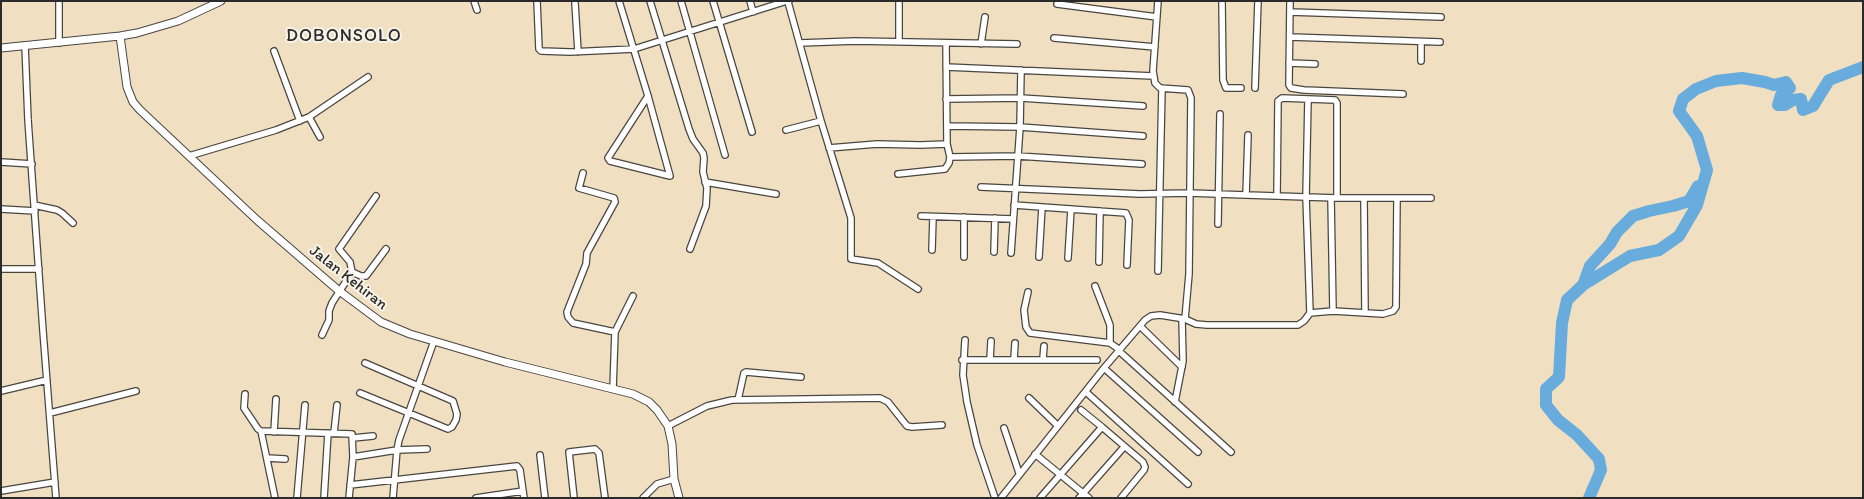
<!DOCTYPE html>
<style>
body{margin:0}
#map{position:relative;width:1864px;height:499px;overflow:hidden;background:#f0dfc1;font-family:Itim,sans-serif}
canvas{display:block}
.frame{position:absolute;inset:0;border:2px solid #2b2b2b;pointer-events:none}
</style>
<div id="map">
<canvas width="1864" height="499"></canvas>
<div class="frame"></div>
</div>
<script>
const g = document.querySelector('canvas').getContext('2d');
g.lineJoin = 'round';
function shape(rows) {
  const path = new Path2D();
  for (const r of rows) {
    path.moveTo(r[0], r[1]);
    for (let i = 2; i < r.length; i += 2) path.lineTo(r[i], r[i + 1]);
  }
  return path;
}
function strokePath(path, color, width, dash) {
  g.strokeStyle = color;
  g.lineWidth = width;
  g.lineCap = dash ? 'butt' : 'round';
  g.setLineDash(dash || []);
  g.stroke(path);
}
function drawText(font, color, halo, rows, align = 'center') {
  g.font = font + ' Itim,sans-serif';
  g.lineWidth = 4;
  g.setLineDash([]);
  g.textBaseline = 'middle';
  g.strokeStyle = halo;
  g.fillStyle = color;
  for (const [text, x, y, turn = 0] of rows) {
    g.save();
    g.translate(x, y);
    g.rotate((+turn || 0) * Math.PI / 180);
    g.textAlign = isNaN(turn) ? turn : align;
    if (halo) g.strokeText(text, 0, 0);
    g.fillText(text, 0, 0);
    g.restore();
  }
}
strokePath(shape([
 [1583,285,1590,266,1610,244,1617,232,1633,216,1649,211,1673,206,1689,201,1698,186],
 [1589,498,1601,470,1599,459,1577,435,1558,420,1546,405,1546,389,1559,377,1562,323,1567,300,1583,285,1630,256,1659,250,1679,236,1697,205,1707,170,1697,136,1679,111,1683,99,1696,89,1716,81,1742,78,1765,82,1774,85,1786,82,1790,88,1781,95,1778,105,1785,105,1793,100,1801,99,1803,110,1813,106,1829,80,1863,67]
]), '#68acdd', 12);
const minor = shape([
 [59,1,59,43],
 [474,1,477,10],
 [537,1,539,49,541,51,570,52,634,49,787,1],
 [619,1,648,96,670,176,610,161,608,158,648,96],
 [650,1,689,129,693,139,703,153,704,158,703,172,707,188,706,206,690,249],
 [681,1,725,155],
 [713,1,752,132],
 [750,1,753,12],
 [789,1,788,2,821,121,851,218,851,259,878,263,918,289],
 [1158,1,1153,71,1155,83,1160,88,1188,90,1191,98,1189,274,1185,319],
 [1222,1,1223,80,1226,88,1241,88],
 [1290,1,1289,85,1291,88,1304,90,1403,94],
 [575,3,578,52],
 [1057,4,1157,17],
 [1290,12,1441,17],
 [1290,37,1440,42],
 [1054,38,1155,47],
 [899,41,899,1],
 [800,43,855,41,1017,44],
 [946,43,947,144,950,157,1018,156,1142,164],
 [981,44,985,17],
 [25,45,28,120,43,331,56,498],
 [274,51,300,121],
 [1421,61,1421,42],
 [1289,63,1315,64],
 [946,67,1153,76],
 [1255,88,1258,1],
 [946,99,1021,98,1143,106],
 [309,117,320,137],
 [947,126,1020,127,1143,136],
 [786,130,821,121],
 [829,148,877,144,920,145,947,144],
 [189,156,276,130,309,117,368,77],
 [1,162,32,164],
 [583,173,579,188,614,198,615,202,587,253,586,264,567,312,568,317,573,323,615,332],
 [898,174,945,169,949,163,950,157],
 [705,182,776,194],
 [981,187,1140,194,1189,193,1246,195,1277,196,1306,197,1337,198,1337,103,1335,100,1282,98,1278,101,1277,196],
 [1246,195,1248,135],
 [1331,198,1333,311],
 [1337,198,1431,198],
 [1364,198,1365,313],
 [34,205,57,210,62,213,73,223],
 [1014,205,1126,213,1129,220,1127,265],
 [1,209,35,211],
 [921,216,1013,219],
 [1218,224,1220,114],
 [932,250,933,217],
 [994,252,995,218],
 [1011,253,1020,127,1021,70],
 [964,257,964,217],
 [1039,257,1042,207],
 [1068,258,1071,209],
 [1099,262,1100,211],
 [1,269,39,269],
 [1158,271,1162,88],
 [352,272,361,276,366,276,386,249],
 [1095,286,1110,325,1110,343],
 [1028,292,1024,310,1026,327,1030,333,1110,343,1120,350],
 [1310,313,1333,311,1383,314,1393,311,1396,307,1397,198],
 [1140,326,1182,367],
 [322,335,329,320,329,311,332,303,352,272,350,262,339,249,376,196],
 [965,340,963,375,967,402,977,445,995,498],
 [1119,351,1231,452],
 [1014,359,1015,343],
 [1043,359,1044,346],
 [962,360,1097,360],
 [990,360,991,341],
 [1104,368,1198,452],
 [613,389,615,332,633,296],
 [1,391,47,380],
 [1086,392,1188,484],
 [360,393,448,429,452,427,456,420,457,414,453,401,365,363],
 [245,394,244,408,258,429,261,431,275,498],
 [1029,398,1058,426],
 [738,400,744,373,746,372,801,377],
 [1175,402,1183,361,1182,319],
 [50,413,136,391],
 [668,426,707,406,732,400,880,398,888,402,907,426,912,427,942,425],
 [1102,427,1143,462,1145,467,1144,470,1121,498],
 [1004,428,1019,473],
 [261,431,352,434,353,457,349,498],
 [274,432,276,399],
 [334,433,337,405],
 [353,438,373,436],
 [1035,454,1089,498],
 [540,455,545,498],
 [353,457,397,450,427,449],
 [267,458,285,459],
 [350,485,517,466,520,470,524,498],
 [1,491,55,482],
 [297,498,305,405],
 [324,498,328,433],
 [393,498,397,450,399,440,434,341],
 [476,498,523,491],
 [574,498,569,452,595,449,599,453,605,498],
 [643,498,657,484,674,479],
 [1001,498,1104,368,1145,320,1151,316,1160,315,1185,319,1196,324,1207,325,1298,325,1304,321,1310,313,1306,197,1308,99],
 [1040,498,1102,427,1081,410],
 [1079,498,1124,447]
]);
const tertiary = shape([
 [120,36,127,87,133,102,140,110,257,220,338,290,381,322,410,334,505,362,633,394,649,402,657,410,668,426,672,444,674,479,679,498],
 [1,48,120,36,137,33,178,21,221,1]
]);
strokePath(minor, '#494642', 8);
strokePath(tertiary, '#494642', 9);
strokePath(minor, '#fff', 5.5);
strokePath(tertiary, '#fff', 7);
drawText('16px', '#2b2b2b', '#f7f3e8', [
 ["Jalan Kehiran",348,278,38]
]);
g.letterSpacing = '1px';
drawText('18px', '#2b2b2b', '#f7f3e8', [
 ["DOBONSOLO",344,36]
]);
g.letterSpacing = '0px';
</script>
